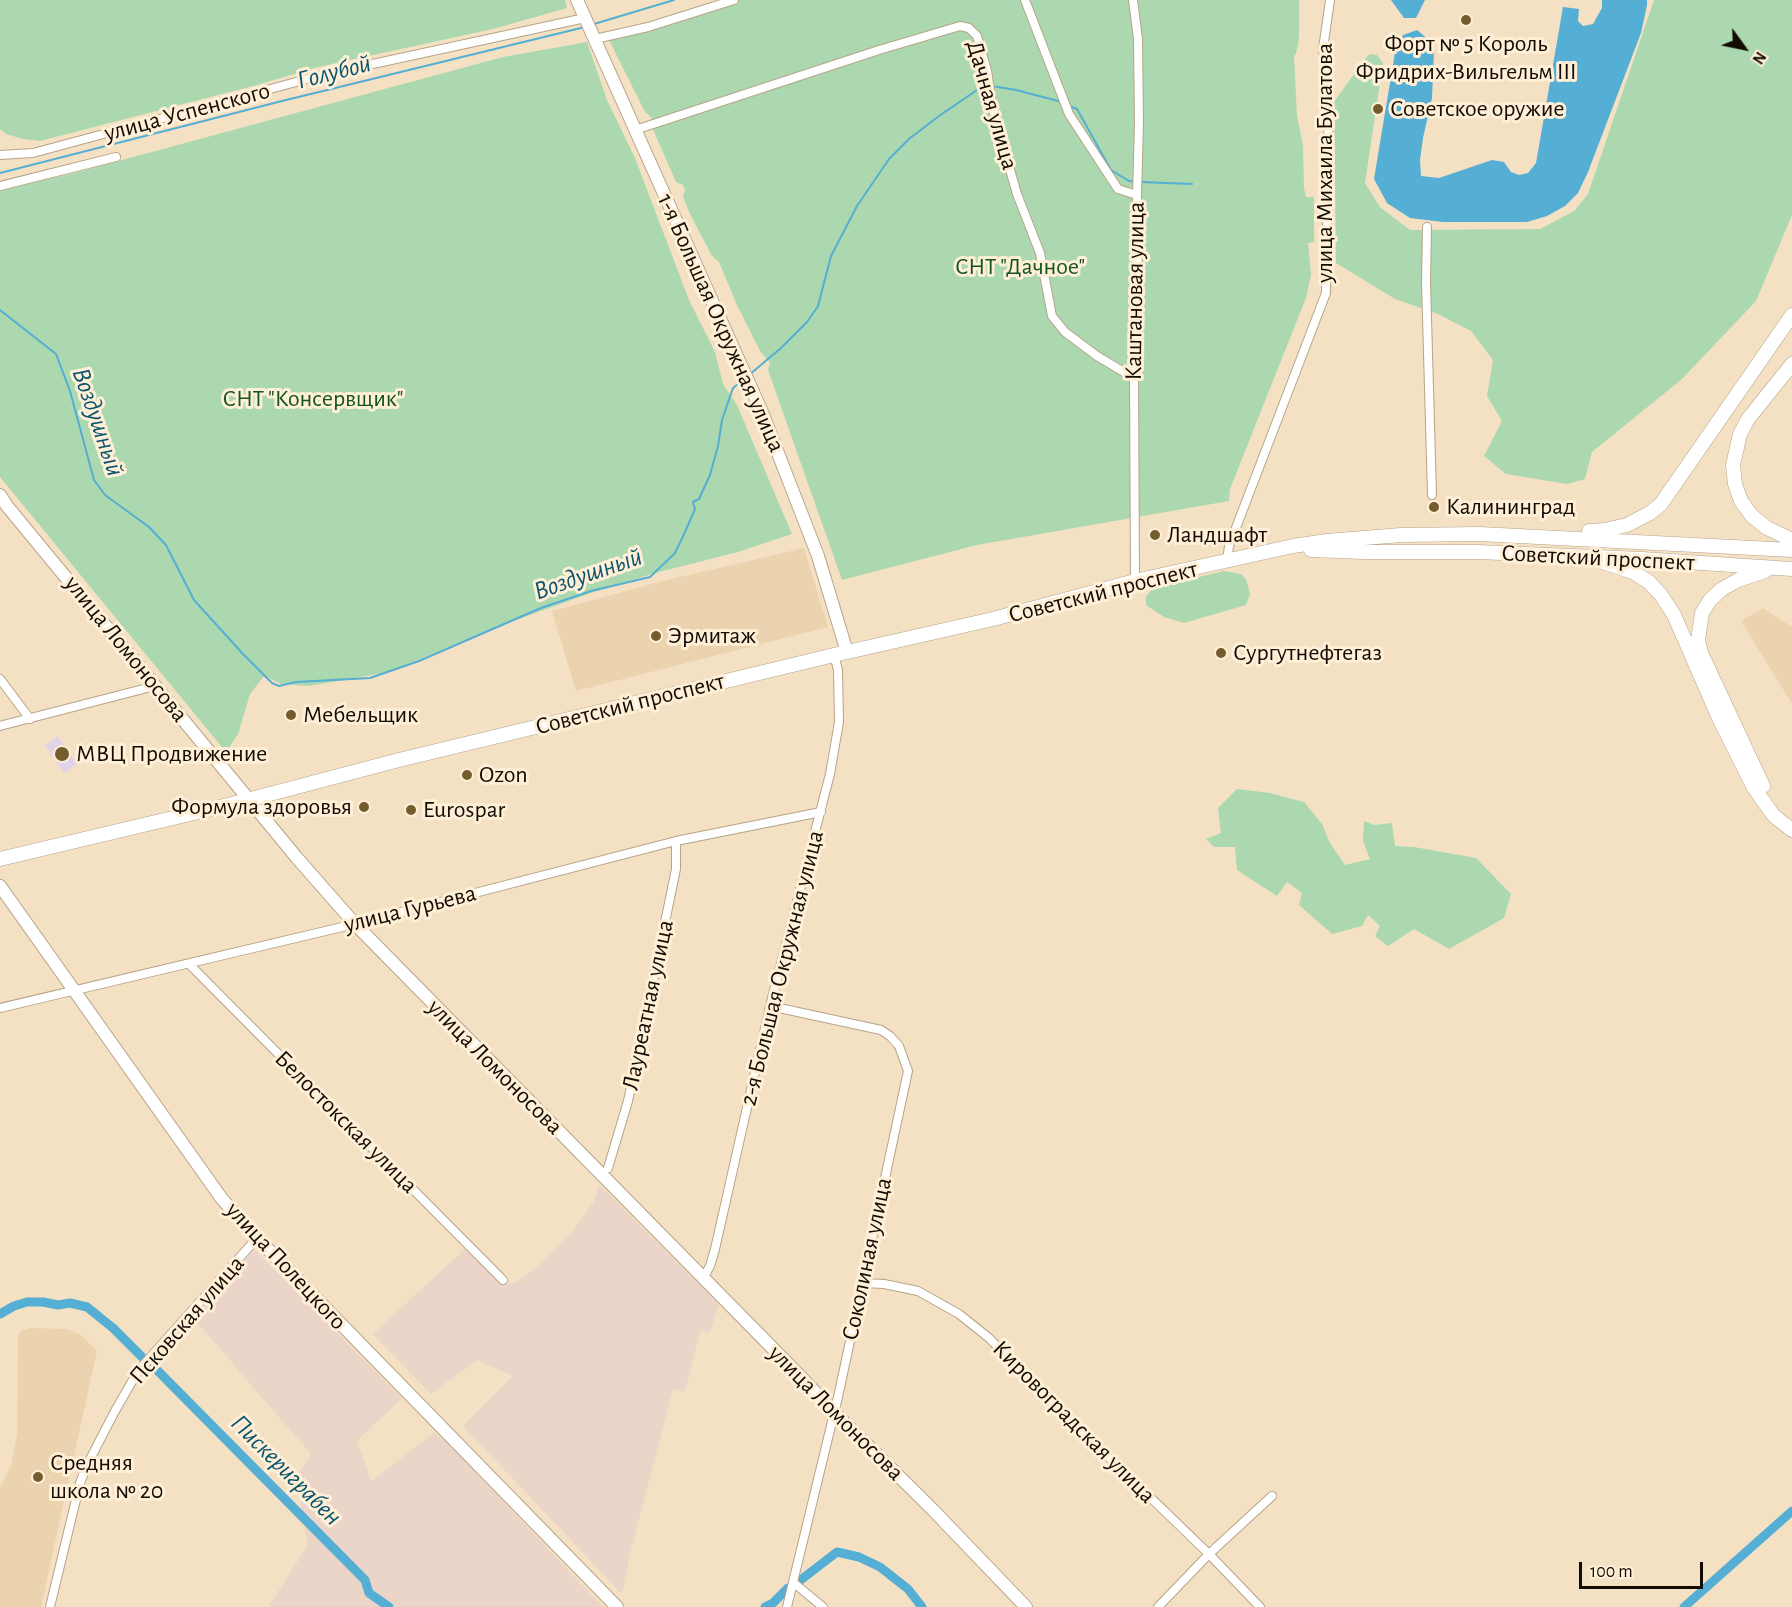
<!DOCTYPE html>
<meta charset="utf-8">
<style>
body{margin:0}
#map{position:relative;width:1792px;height:1607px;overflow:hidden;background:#f4e1c4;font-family:"Alegreya Sans",sans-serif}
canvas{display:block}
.north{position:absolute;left:1714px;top:18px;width:60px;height:60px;-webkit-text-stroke:4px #ffefd7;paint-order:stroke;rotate:123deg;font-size:16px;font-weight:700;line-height:24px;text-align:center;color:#120c03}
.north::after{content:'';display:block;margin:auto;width:21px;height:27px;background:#120c03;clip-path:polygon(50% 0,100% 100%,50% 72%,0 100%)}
.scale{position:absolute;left:1579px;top:1562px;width:124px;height:27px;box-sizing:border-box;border:3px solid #120c03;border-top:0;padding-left:8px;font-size:18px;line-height:21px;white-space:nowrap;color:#120c03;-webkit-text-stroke:4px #ffefd7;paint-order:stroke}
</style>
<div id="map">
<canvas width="1792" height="1607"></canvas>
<div class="north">N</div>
<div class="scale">100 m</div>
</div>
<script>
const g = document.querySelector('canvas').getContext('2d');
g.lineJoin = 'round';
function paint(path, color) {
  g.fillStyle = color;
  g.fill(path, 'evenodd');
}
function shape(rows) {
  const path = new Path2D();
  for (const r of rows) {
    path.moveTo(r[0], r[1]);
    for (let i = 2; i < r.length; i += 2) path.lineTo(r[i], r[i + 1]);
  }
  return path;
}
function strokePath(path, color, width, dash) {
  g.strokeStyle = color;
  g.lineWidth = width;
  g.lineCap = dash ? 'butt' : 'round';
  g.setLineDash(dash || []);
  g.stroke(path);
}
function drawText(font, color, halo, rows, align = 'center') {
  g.font = font + ' "Alegreya Sans",sans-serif';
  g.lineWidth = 6;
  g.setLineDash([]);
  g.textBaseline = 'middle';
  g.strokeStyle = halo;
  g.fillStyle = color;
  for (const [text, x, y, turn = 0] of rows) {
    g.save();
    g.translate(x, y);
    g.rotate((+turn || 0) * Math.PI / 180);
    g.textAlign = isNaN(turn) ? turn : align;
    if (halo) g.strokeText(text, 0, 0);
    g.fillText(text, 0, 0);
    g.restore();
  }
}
paint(shape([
 [804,548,828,627,576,691,552,611,659,582],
 [1763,608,1792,627,1792,704,1741,621],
 [31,1328,68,1329,81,1335,97,1351,41,1607,0,1607,0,1487,11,1466,17,1434,18,1335,22,1330]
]), '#ebd3b0');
paint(shape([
 [599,1185,719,1304,710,1332,700,1331,685,1392,673,1389,631,1550,622,1594,463,1426,513,1376,477,1360,431,1394,373,1334,467,1247,504,1284,517,1282,540,1264,571,1233,594,1201],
 [254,1249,402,1398,357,1441,371,1481,434,1433,447,1442,603,1607,268,1607,308,1545,296,1477,311,1454,194,1319]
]), '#ebd5c8');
paint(shape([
 [58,736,77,764,64,773,45,745]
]), '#e2d4e8');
paint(shape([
 [0,0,565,0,567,8,493,29,318,67,257,85,40,141,23,139,6,134,0,129],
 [720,0,1299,0,1299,38,1296,54,1294,56,1297,116,1303,146,1304,188,1306,197,1314,197,1314,242,1308,243,1311,275,1306,298,1230,489,1229,501,977,545,842,580,768,370,770,363,760,351,737,305,719,262,712,256,689,212,683,197,685,190,683,185,676,182,651,125,650,121,652,118,645,112,608,38],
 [1654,0,1792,0,1792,215,1756,301,1682,379,1592,452,1585,479,1567,484,1506,474,1484,456,1502,421,1487,396,1493,360,1471,331,1438,314,1395,299,1336,263,1334,102,1364,60,1370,54,1377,55,1383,63,1365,183,1380,207,1410,230,1540,229,1574,211,1588,194],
 [587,42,607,100,635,158,689,300,715,352,723,384,737,405,792,534,738,552,655,573,594,592,499,626,389,672,309,686,281,684,264,676,250,694,238,734,226,752,0,477,0,190,74,173,503,57],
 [1224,571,1241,574,1246,579,1250,594,1246,605,1184,623,1164,617,1146,605,1146,597,1153,588],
 [1237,789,1270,793,1304,802,1322,824,1330,843,1345,865,1370,859,1363,841,1364,821,1374,825,1392,823,1395,846,1414,847,1476,858,1511,894,1504,918,1449,949,1414,929,1388,946,1375,936,1380,926,1368,915,1362,926,1332,934,1299,905,1302,893,1287,882,1277,896,1237,870,1235,847,1214,847,1206,839,1221,833,1218,808]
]), '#acd8b0');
paint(shape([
 [1391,0,1425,0,1416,18,1404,18],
 [1602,0,1647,0,1647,5,1641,33,1588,172,1578,193,1565,206,1547,216,1527,222,1443,222,1410,218,1387,203,1374,179,1396,47,1403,35,1417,30,1429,40,1434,51,1432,98,1423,138,1420,160,1421,176,1439,178,1492,160,1504,162,1511,172,1519,175,1528,173,1536,163,1563,7,1579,9,1578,21,1583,26,1593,24,1602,8]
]), '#55aed3');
strokePath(shape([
 [594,24,674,0],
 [992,86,1016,90,1062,102],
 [1069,106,1077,109,1111,170,1129,181,1135,182],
 [0,173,282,101,585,27],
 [1141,182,1192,184],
 [0,310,56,354,70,391,94,480,105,495,149,527,166,545,194,600,243,654,272,683,279,686,296,682,370,678,419,661,541,608,591,591,650,577,675,553,685,532,695,509,693,502,699,499,710,475,718,446,722,420,733,388,743,380],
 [749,375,781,348,807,322,818,306,831,256,857,206,889,159,909,139,939,116,977,90,986,88]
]), '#55aed3', 2);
strokePath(shape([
 [0,1314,14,1306,27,1302,43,1302,58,1305,70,1303,87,1307,113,1328,142,1357],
 [150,1363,365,1580,369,1593,389,1607],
 [798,1582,837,1552,859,1557,880,1567,908,1589,922,1607],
 [765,1607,773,1603,788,1588],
 [1684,1607,1792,1511]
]), '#55aed3', 9);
const street = shape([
 [1025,0,1069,114,1118,189,1137,195],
 [1133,0,1138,39,1139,123,1137,195,1138,284,1134,378,1135,581],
 [595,39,648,27,734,0],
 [635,130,879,50,960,26,969,28,977,36,987,71,993,110,1017,194,1040,253,1052,316,1065,332,1097,356,1134,378],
 [0,155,33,153,322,75,585,18],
 [0,186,116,157],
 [1427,227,1426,282,1432,495],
 [1227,561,1229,546,1326,293,1329,89,1323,49,1330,0],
 [0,679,30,719],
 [0,726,155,686],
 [189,964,503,1280],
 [770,1006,881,1030,890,1036,899,1046,908,1071,838,1397,787,1607],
 [0,1008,355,924,676,841,821,812],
 [608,1168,628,1101,676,869,676,841],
 [703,1278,710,1266,715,1249,770,1006,830,774,839,722,838,670,834,655],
 [862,1283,884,1284,918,1291,959,1314,989,1338,1056,1406,1209,1554,1260,1607],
 [794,1583,823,1607],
 [50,1607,80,1483,87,1465,115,1411,138,1371,257,1238],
 [1158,1607,1209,1554,1272,1496]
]);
const secondary = shape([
 [577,0,762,412,818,556,847,652],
 [0,495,7,506,297,858,355,924,799,1375,834,1412,933,1510,1026,1607],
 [0,886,222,1199,257,1238,617,1607]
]);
const primary = shape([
 [1792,364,1748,419,1740,434,1733,465,1735,484,1741,501,1752,516,1767,528,1792,540],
 [1589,531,1605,530,1627,525,1650,513,1661,504,1792,315],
 [1311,550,1365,552,1478,552,1642,559,1792,569],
 [1603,562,1633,572,1649,582,1661,595,1674,615,1718,716,1754,788,1774,816,1792,830],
 [1763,786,1701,653,1698,640,1702,613,1710,600,1722,589,1738,580,1765,571],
 [0,859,232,804,399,760,834,655,993,619,1135,581,1293,546,1327,541,1401,535,1480,534,1792,550]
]);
strokePath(street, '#b6a488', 10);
strokePath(secondary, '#b6a488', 14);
strokePath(primary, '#b6a488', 15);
strokePath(street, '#fff', 8);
strokePath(secondary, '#fff', 12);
strokePath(primary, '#fff', 14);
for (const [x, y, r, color] of [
 [1466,20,6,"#745c2d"],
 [1378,109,6,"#745c2d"],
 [1434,507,6,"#745c2d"],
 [1155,535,6,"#745c2d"],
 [656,636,6,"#745c2d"],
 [1221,653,6,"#745c2d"],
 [291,715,6,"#745c2d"],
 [62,754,8,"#745c2d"],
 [467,775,6,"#745c2d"],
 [364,807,6,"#745c2d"],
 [411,810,6,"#745c2d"],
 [38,1477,6,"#745c2d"]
]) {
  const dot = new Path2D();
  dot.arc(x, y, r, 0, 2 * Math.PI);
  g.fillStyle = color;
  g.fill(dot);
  strokePath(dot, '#ffefd7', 2);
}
drawText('24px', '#120c03', '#ffefd7', [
 ["Форт № 5 Король",1466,44,"center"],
 ["Фридрих-Вильгельм III",1466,72,"center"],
 ["Советское оружие",1390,109],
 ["Калининград",1446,507],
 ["Ландшафт",1167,535],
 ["Эрмитаж",668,636],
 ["Сургутнефтегаз",1233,653],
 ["Мебельщик",303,715],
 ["МВЦ Продвижение",76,754],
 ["Ozon",479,775],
 ["Формула здоровья",352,807,"right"],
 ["Eurospar",423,810],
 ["Средняя",50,1463],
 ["школа № 20",50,1491]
], 'left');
drawText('24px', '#120c03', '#ffefd7', [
 ["Дачная улица",992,105,74],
 ["улица Успенского",187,112,-15],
 ["улица Михаила Булатова",1325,163,-90],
 ["Каштановая улица",1135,291,-89],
 ["1-я Большая Окружная улица",721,323,66],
 ["Советский проспект",1598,558,3],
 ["Советский проспект",1103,592,-14],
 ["улица Ломоносова",126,649,51],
 ["Советский проспект",630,704,-14],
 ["улица Гурьева",410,909,-14],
 ["2-я Большая Окружная улица",782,968,-76],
 ["Лауреатная улица",648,1005,-78],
 ["улица Ломоносова",495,1067,45],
 ["Белостокская улица",346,1122,45],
 ["Соколиная улица",867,1259,-78],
 ["улица Полецкого",286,1266,47],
 ["Псковская улица",187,1320,-49],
 ["улица Ломоносова",836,1413,45],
 ["Кировоградская улица",1074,1422,45]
]);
drawText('24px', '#115420', '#ffefd7', [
 ["СНТ \"Дачное\"",1020,267],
 ["СНТ \"Консервщик\"",313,399]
]);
drawText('italic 26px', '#09546e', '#ffefd7', [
 ["Голубой",334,72,-14],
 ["Воздушный",98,422,71],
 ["Воздушный",588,574,-19],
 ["Пискериграбен",286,1470,45]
]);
</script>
